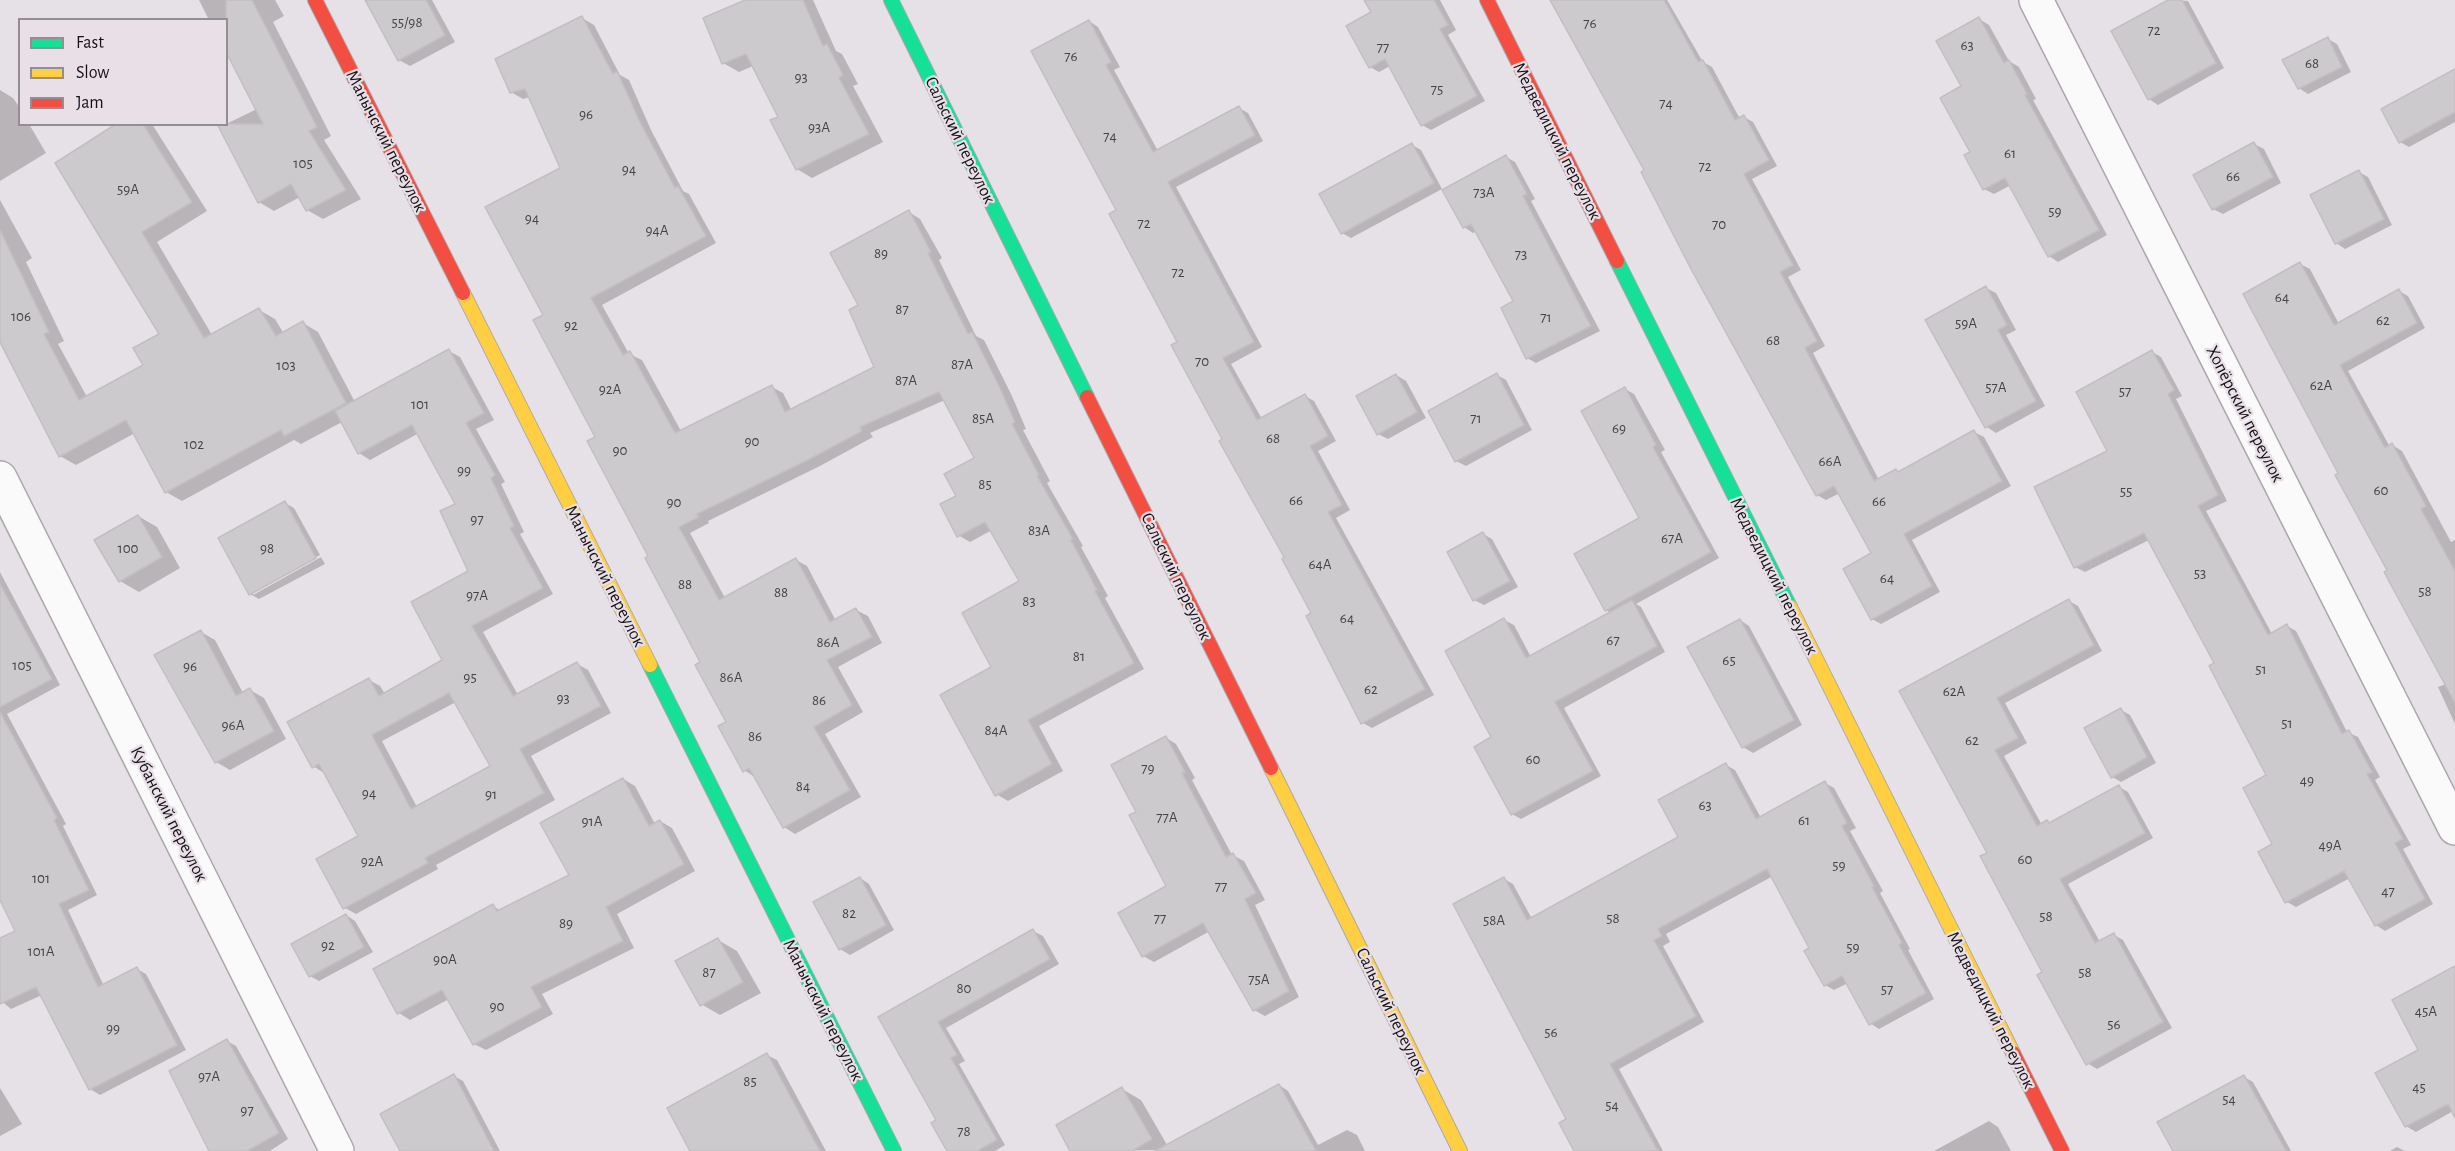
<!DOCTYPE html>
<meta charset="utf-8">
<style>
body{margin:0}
#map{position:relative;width:2455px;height:1151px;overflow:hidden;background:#e6e1e6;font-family:"Alegreya Sans",sans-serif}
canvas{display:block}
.legend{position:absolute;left:18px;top:18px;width:210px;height:108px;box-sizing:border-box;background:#e8dfe7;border:2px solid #948d93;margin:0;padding:8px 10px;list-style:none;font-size:18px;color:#161316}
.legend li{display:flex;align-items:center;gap:12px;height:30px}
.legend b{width:30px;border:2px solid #948d93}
</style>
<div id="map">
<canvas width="2455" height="1151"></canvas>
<ul class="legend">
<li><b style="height:8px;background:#16e098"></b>Fast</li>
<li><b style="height:8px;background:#ffcf43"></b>Slow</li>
<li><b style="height:8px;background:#f24e42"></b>Jam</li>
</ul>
</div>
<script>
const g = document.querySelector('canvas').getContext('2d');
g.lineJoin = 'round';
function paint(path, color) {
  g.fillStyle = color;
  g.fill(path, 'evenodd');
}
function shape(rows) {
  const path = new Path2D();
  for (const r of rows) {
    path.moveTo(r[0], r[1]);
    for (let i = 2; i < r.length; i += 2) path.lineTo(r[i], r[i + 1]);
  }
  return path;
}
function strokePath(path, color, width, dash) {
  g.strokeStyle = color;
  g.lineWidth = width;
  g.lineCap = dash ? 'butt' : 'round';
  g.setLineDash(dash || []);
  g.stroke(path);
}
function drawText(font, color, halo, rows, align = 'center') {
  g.font = font + ' "Alegreya Sans",sans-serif';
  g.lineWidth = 4.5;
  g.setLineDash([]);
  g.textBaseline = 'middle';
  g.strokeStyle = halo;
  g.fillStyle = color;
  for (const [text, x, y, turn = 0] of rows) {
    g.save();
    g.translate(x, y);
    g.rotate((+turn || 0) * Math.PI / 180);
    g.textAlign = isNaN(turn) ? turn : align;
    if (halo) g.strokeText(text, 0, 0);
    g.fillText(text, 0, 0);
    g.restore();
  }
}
paint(shape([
 [199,0,275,0,284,16,273,22,331,136,324,140,361,199,323,219,307,210,300,197,274,211,259,202,226,124,257,109,226,20,209,20],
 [381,0,432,0,455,42,410,66,399,60],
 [749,0,813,0,836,51,842,54,858,84,853,86,883,142,812,178,797,169,780,117,753,66,739,72,723,63],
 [1366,0,1440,0,1456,30,1448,35,1485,101,1431,130,1422,125,1390,66,1379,72,1370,67,1373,13],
 [1550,0,1667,0,1703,62,1712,67,1740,119,1744,117,1753,122,1777,166,1752,179,1801,270,1788,277,1825,346,1813,353,1879,480,1896,471,1899,472,1974,432,1984,437,2011,486,1912,540,1940,592,1881,624,1872,619,1874,554,1840,493,1826,500,1817,495,1646,171],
 [2171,0,2188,1,2224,68,2158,105,2149,99],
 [582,18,594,25,620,75,629,80,651,130,683,191,689,194,716,243,602,305,629,354,642,360,681,431,772,387,783,393,792,411,876,368,860,306,909,212,920,219,942,258,939,260,976,336,984,340,1012,396,1026,429,1023,430,1050,481,1047,483,1083,546,1081,547,1108,596,1105,598,1144,669,1039,726,1063,771,1008,801,996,794,993,667,1021,582,992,530,970,542,958,535,958,496,976,458,945,400,870,433,873,437,820,466,708,521,709,523,690,533,725,598,796,560,807,566,836,621,856,610,868,616,882,643,838,667,863,712,825,734,861,797,795,834,784,827,756,778,744,770,728,723,702,663,650,557,545,316,562,169,530,97,523,99,511,92],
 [1979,19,1989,25,2009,61,2019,67,2036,99,2033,100,2107,235,2058,262,2049,256,2011,185,1994,194,1984,189,1972,153,1963,87],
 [1089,21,1098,27,1120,67,1114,70,1158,151,1239,108,1248,113,1263,141,1176,187,1262,347,1231,364,1262,419,1305,396,1314,401,1336,441,1318,451,1350,510,1336,518,1434,695,1372,728,1363,723,1287,558,1224,440,1118,211],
 [2328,39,2337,44,2351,72,2308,94,2299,88],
 [2455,71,2455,122,2409,147,2400,142],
 [0,90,13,98,20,108,20,124,29,124,46,153,0,181],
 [113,124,152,124,207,211,157,242,212,335,259,310,275,319,284,334,303,323,318,332,355,402,449,351,460,357,494,420,476,429,505,482,501,484,524,532,520,534,553,594,483,632,518,695,577,664,588,670,611,713,531,756,555,800,436,865,438,869,356,914,345,908,360,836,324,773,313,766,369,680,380,686,385,694,444,661,470,572,457,504,419,433,370,460,359,453,342,422,301,444,294,440,182,501,166,492,135,433,76,465,60,456,0,339,0,200,32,258,26,262,64,341,58,344,87,397,145,366,161,334],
 [456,702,492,767,417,807,382,741],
 [2254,144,2264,149,2281,183,2223,214,2213,209],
 [1412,145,1421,150,1442,189,1351,238,1342,233],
 [1506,157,1515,162,1535,199,1531,201,1600,331,1536,363,1527,358,1516,302,1477,231,1473,233,1464,227,1444,190],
 [2359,172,2368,177,2392,225,2345,249,2336,243],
 [2300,264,2310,269,2339,324,2399,291,2408,296,2425,328,2348,371,2390,447,2392,445,2402,451,2451,542,2455,540,2455,724,2438,687,2446,684,2337,476,2340,474],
 [1986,288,1996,293,2016,330,2006,335,2045,406,1996,433,1987,427,1927,321],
 [2152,352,2161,357,2182,396,2176,399,2227,501,2206,511,2272,634,2287,626,2296,631,2347,732,2358,737,2380,777,2375,780,2411,845,2403,849,2433,904,2385,931,2376,925,2350,878,2296,907,2287,902,2274,844,2268,776,2216,664,2149,540,2085,572,2075,567,2109,452],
 [1396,375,1406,381,1426,418,1388,439,1378,434],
 [1497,375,1506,380,1532,430,1466,466,1456,461],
 [1625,389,1634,394,1665,450,1661,452,1719,558,1636,604,1641,607,1665,652,1564,708,1601,776,1521,819,1512,814,1493,738,1504,620,1514,625,1531,657,1611,613,1606,610,1641,519],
 [285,503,294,508,320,555,253,591,253,595,321,557,325,564,259,599,250,594],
 [138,516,157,527,180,568,139,592,120,581],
 [1483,534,1492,539,1518,587,1484,605,1474,600],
 [0,572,60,685,7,714,66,824,63,826,97,895,68,910,104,986,137,969,146,974,186,1050,100,1095,90,1089,42,995,11,1009,0,1000,0,940,17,932,0,896],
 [2069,601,2078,606,2102,651,2005,703,2027,743,2004,756,2042,825,2047,822,2051,824,2119,787,2128,792,2153,838,2068,884,2100,942,2114,935,2123,940,2172,1028,2097,1069,2087,1063,1989,853,1901,691],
 [1740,620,1749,626,1802,725,1753,753,1743,747],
 [201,632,215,640,243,693,250,690,264,698,286,739,230,770,216,762],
 [2121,710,2130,715,2156,763,2121,782,2112,777],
 [1165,737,1176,744,1195,778,1192,780,1232,855,1244,861,1265,900,1255,905,1299,997,1265,1016,1254,1010,1210,931,1154,962,1143,956,1168,887,1138,812],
 [1726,765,1735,770,1761,818,1825,783,1834,788,1856,828,1850,831,1883,891,1880,893,1910,949,1908,950,1934,999,1879,1029,1870,1023,1848,983,1834,990,1825,985,1812,949,1773,876,1666,934,1670,942,1663,946,1704,1022,1619,1069,1663,1151,1576,1151,1504,879,1513,884,1532,919,1680,838],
 [623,779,635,786,655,824,660,821,672,828,695,871,617,914,634,948,542,994,553,1014,486,1050,474,1044,449,999,410,1020,399,1013,493,906,501,911,571,876],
 [860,878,869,884,894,930,850,955,840,949,815,902],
 [346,915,355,921,373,952,319,981,310,976],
 [1033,931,1043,936,1059,964,946,1028,965,1061,959,1064,1005,1145,995,1151,948,1151,938,1121,880,1017],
 [718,940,737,951,761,993,720,1015,701,1004],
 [2455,967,2455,1110,2416,1132,2406,1126,2377,1074,2420,1050],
 [227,1041,236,1046,288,1139,270,1151,212,1151],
 [767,1055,777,1060,826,1151,692,1151],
 [454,1076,463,1081,500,1151,401,1151],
 [2244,1077,2253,1082,2291,1151,2175,1151],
 [1279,1085,1288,1091,1318,1145,1347,1130,1357,1135,1365,1151,1205,1151],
 [0,1088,22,1124,0,1136],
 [1122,1089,1141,1100,1170,1150,1072,1151],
 [1989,1121,1998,1127,2011,1151,1934,1151],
 [2397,1147,2405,1151,2390,1151]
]), '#0003');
const building = shape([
 [226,0,252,0,317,127,309,131,346,190,306,211,291,184,258,203,217,124,263,124,226,52,226,0],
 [365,0,426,0,445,35,398,61,365,0],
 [745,0,803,0,823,46,827,44,843,75,839,78,869,134,796,170,770,120,778,117,746,54,722,64,703,18,745,0],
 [1364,0,1434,0,1448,25,1440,29,1477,96,1421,126,1385,59,1369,68,1346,26,1371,12,1364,0],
 [1550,0,1664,0,1698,62,1703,60,1735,120,1744,115,1769,160,1744,174,1793,265,1780,272,1817,341,1805,348,1874,481,1896,469,1898,472,1974,430,2002,481,1904,534,1932,586,1871,620,1843,569,1871,553,1834,486,1816,496,1691,269,1641,172,1644,170,1550,0],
 [2168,0,2182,0,2216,63,2148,100,2111,31,2168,0],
 [582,16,613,74,617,71,640,122,675,188,678,186,706,236,591,298,623,355,630,351,675,433,772,385,785,412,874,367,849,310,858,305,830,253,909,210,931,252,928,253,968,334,972,332,1000,388,1015,422,1012,424,1039,475,1037,476,1073,539,1071,540,1097,590,1095,591,1134,663,1028,720,1052,764,995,796,940,695,991,667,962,613,1019,581,985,522,957,537,940,504,956,496,944,474,974,458,939,392,860,427,862,431,808,460,697,514,699,517,679,527,719,600,796,558,830,622,856,608,872,637,827,660,852,705,814,727,850,790,783,828,749,768,743,772,718,726,726,722,695,665,700,662,645,558,648,556,587,441,595,437,533,320,543,315,485,207,560,168,525,89,510,93,495,59,582,16],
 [1979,17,2004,63,2009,60,2027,94,2025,95,2099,230,2048,257,2005,178,1983,190,1964,155,1970,152,1940,98,1961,86,1936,41,1979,17],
 [1089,20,1111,62,1106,65,1153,152,1239,106,1255,135,1168,182,1254,342,1223,358,1257,420,1305,394,1328,436,1310,446,1342,505,1328,512,1425,689,1361,724,1306,616,1311,613,1282,559,1284,557,1219,441,1222,439,1171,345,1177,342,1109,214,1116,210,1031,51,1089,20],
 [2328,37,2342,67,2298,89,2282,60,2328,37],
 [2455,69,2455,112,2399,143,2381,109,2455,69],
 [116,124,143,124,192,202,142,232,204,338,259,308,276,336,303,321,346,403,284,436,281,430,165,493,126,420,59,457,0,342,0,230,49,332,44,334,79,400,143,365,133,348,159,334,55,163,116,124],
 [2254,142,2273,177,2212,210,2193,175,2254,142],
 [1412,143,1434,183,1341,234,1319,194,1412,143],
 [1506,155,1527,194,1523,196,1591,326,1526,359,1501,308,1513,301,1471,224,1463,228,1442,190,1506,155],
 [2359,170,2384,219,2335,244,2310,195,2359,170],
 [2300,262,2334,325,2399,289,2417,323,2340,365,2385,448,2392,443,2426,506,2421,509,2455,571,2455,703,2384,572,2387,570,2335,475,2338,473,2243,294,2300,262],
 [1986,286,2007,325,1998,330,2036,401,1985,428,1925,320,1986,286],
 [449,349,484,413,466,423,495,475,491,478,514,526,510,528,543,588,472,626,513,696,577,662,601,706,520,749,544,793,425,858,428,863,343,909,316,859,358,836,319,764,312,768,287,722,369,678,379,696,442,660,411,602,468,571,440,511,455,504,412,425,358,454,335,411,449,349],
 [449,693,490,766,411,809,372,735,449,693],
 [2152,350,2174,390,2168,394,2218,495,2198,506,2268,635,2287,624,2342,734,2349,730,2372,772,2367,774,2403,839,2395,843,2425,899,2375,926,2344,871,2285,903,2258,852,2272,844,2243,788,2266,775,2209,666,2214,663,2144,533,2074,568,2034,487,2107,451,2076,392,2152,350],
 [1497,373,1524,425,1455,462,1428,411,1497,373],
 [1396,374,1417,412,1377,435,1356,396,1396,374],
 [1625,387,1656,445,1653,447,1711,552,1605,611,1574,554,1639,518,1581,411,1625,387],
 [285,501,316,558,249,595,218,538,285,501],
 [138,515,162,557,119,582,94,540,138,515],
 [1483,532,1510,581,1473,601,1447,552,1483,532],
 [0,584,52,679,0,707,0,584],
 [2069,599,2094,645,1997,698,2018,738,1995,750,2037,826,2047,820,2049,823,2119,785,2145,833,2060,879,2095,943,2114,933,2163,1022,2086,1065,2037,975,2042,972,1980,856,1987,853,1899,691,2069,599],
 [1632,600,1657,646,1555,702,1593,771,1511,815,1474,747,1491,737,1445,651,1504,618,1526,658,1632,600],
 [1740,619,1794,720,1742,748,1687,647,1740,619],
 [201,630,236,696,250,688,274,731,215,763,154,655,201,630],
 [2121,708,2147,757,2111,778,2084,728,2121,708],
 [0,712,57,818,54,820,89,890,59,904,98,987,137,967,177,1045,89,1090,36,987,0,1004,0,938,15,931,0,900,0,712],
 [1166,736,1185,772,1182,773,1226,857,1233,853,1256,893,1245,899,1289,991,1253,1011,1203,923,1142,957,1118,913,1166,886,1129,815,1136,812,1111,765,1166,736],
 [1726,763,1756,819,1825,781,1847,823,1842,826,1874,886,1872,887,1902,943,1899,945,1926,993,1869,1025,1842,976,1824,986,1804,951,1809,948,1767,869,1658,929,1662,936,1654,940,1696,1016,1610,1064,1658,1151,1574,1151,1559,1123,1566,1119,1453,904,1504,877,1527,920,1678,837,1658,800,1726,763],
 [623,778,649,826,660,820,684,864,606,907,623,941,531,987,542,1007,473,1045,442,990,397,1014,373,969,493,904,497,911,569,875,540,823,623,778],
 [860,877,886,925,839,950,813,902,860,877],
 [346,914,364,947,309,977,291,944,346,914],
 [1033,929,1050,959,938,1022,957,1055,951,1058,997,1140,977,1151,947,1151,931,1123,936,1120,878,1017,1033,929],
 [718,938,743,982,700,1006,675,961,718,938],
 [2455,966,2455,1118,2448,1104,2405,1127,2375,1073,2418,1050,2392,1000,2455,966],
 [227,1039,279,1133,247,1151,209,1151,169,1071,227,1039],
 [767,1053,820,1151,690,1151,667,1108,767,1053],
 [454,1074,494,1151,400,1151,380,1114,454,1074],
 [2244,1075,2286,1151,2173,1151,2157,1122,2244,1075],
 [1279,1084,1316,1151,1155,1151,1279,1084],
 [1122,1087,1152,1139,1132,1151,1070,1151,1056,1125,1122,1087]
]);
paint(building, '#cdcacd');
strokePath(building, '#c2bec2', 1.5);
const street = shape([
 [2036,0,2455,828],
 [0,478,337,1151]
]);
const fast = shape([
 [891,0,1087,397],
 [1617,261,1790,607],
 [650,665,894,1151]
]);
const slow = shape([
 [463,293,650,665],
 [1790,607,2013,1053],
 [1271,768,1460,1151]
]);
const jam = shape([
 [315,0,463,293],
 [1487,0,1617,261],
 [1087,397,1271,768],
 [2013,1053,2062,1151]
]);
strokePath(street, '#aba7ab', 36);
strokePath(fast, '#aba7ab', 16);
strokePath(slow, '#aba7ab', 16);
strokePath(jam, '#aba7ab', 16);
strokePath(street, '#fbfafb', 33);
strokePath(fast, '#16e098', 14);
strokePath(slow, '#ffcf43', 14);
strokePath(jam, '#f24e42', 14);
drawText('15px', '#464346', null, [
 ["55/98",407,22],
 ["76",1590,23],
 ["72",2154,30],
 ["63",1967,45],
 ["77",1383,47],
 ["76",1071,56],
 ["68",2312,63],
 ["93",801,77],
 ["75",1437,89],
 ["74",1666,103],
 ["96",586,114],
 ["93А",819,127],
 ["74",1110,136],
 ["61",2010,153],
 ["105",303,163],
 ["72",1705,166],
 ["94",629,169],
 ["66",2233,176],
 ["59А",128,189],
 ["73А",1484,192],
 ["59",2055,211],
 ["94",532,218],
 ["72",1144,223],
 ["70",1719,224],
 ["94А",657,230],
 ["89",881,253],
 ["73",1521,254],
 ["72",1178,272],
 ["64",2282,297],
 ["87",902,309],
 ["106",21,316],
 ["71",1546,317],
 ["62",2383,320],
 ["59А",1966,323],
 ["92",571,325],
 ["68",1773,340],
 ["70",1202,361],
 ["87А",962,364],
 ["103",286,365],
 ["87А",906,380],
 ["62А",2321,385],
 ["57А",1996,387],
 ["92А",610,389],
 ["57",2125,391],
 ["101",420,404],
 ["85А",983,418],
 ["71",1476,418],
 ["69",1619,428],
 ["68",1273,438],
 ["90",752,441],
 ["102",194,444],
 ["90",620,450],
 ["66А",1830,461],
 ["99",464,470],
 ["85",985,484],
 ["60",2381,490],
 ["55",2126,491],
 ["66",1296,500],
 ["66",1879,501],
 ["90",674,502],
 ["97",477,519],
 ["83А",1039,530],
 ["67А",1672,538],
 ["100",128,548],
 ["98",267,548],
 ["64А",1320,564],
 ["53",2200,573],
 ["64",1887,578],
 ["88",685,584],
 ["58",2425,591],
 ["88",781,592],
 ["97А",477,595],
 ["83",1029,601],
 ["64",1347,618],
 ["67",1613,640],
 ["86А",828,642],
 ["81",1079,656],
 ["65",1729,660],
 ["105",22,665],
 ["96",190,666],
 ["51",2261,669],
 ["95",470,677],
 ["86А",731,677],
 ["62",1371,689],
 ["62А",1954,691],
 ["93",563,698],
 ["86",819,700],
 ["51",2287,723],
 ["96А",233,725],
 ["84А",996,730],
 ["86",755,736],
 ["62",1972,740],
 ["60",1533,759],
 ["79",1148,768],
 ["49",2307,780],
 ["84",803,786],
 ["94",369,793],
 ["91",491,794],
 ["63",1705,805],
 ["77А",1167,817],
 ["61",1804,820],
 ["91А",592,821],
 ["49А",2330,845],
 ["60",2025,859],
 ["92А",372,861],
 ["59",1839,865],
 ["101",41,878],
 ["77",1221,886],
 ["47",2388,891],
 ["82",849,913],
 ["58",2046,916],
 ["77",1160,918],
 ["58",1613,918],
 ["58А",1494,920],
 ["89",566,923],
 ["92",328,945],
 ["59",1853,947],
 ["101А",41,951],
 ["90А",445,959],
 ["87",709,972],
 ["58",2085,972],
 ["75А",1259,979],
 ["80",964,988],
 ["57",1887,989],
 ["90",497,1006],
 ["45А",2426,1011],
 ["56",2114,1024],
 ["99",113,1028],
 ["56",1551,1032],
 ["97А",209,1076],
 ["85",750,1081],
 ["45",2419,1087],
 ["54",2229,1099],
 ["54",1612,1105],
 ["97",247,1110],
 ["78",964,1131]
]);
drawText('18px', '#161316', '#e8dfe7', [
 ["Сальский переулок",960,140,64],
 ["Манычский переулок",386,141,63],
 ["Медведицкий переулок",1557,141,63],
 ["Хопёрский переулок",2245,414,63],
 ["Манычский переулок",605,576,63],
 ["Сальский переулок",1176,576,64],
 ["Медведицкий переулок",1774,576,63],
 ["Кубанский переулок",169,814,63],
 ["Манычский переулок",823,1010,63],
 ["Медведицкий переулок",1991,1010,63],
 ["Сальский переулок",1391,1011,64]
]);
</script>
